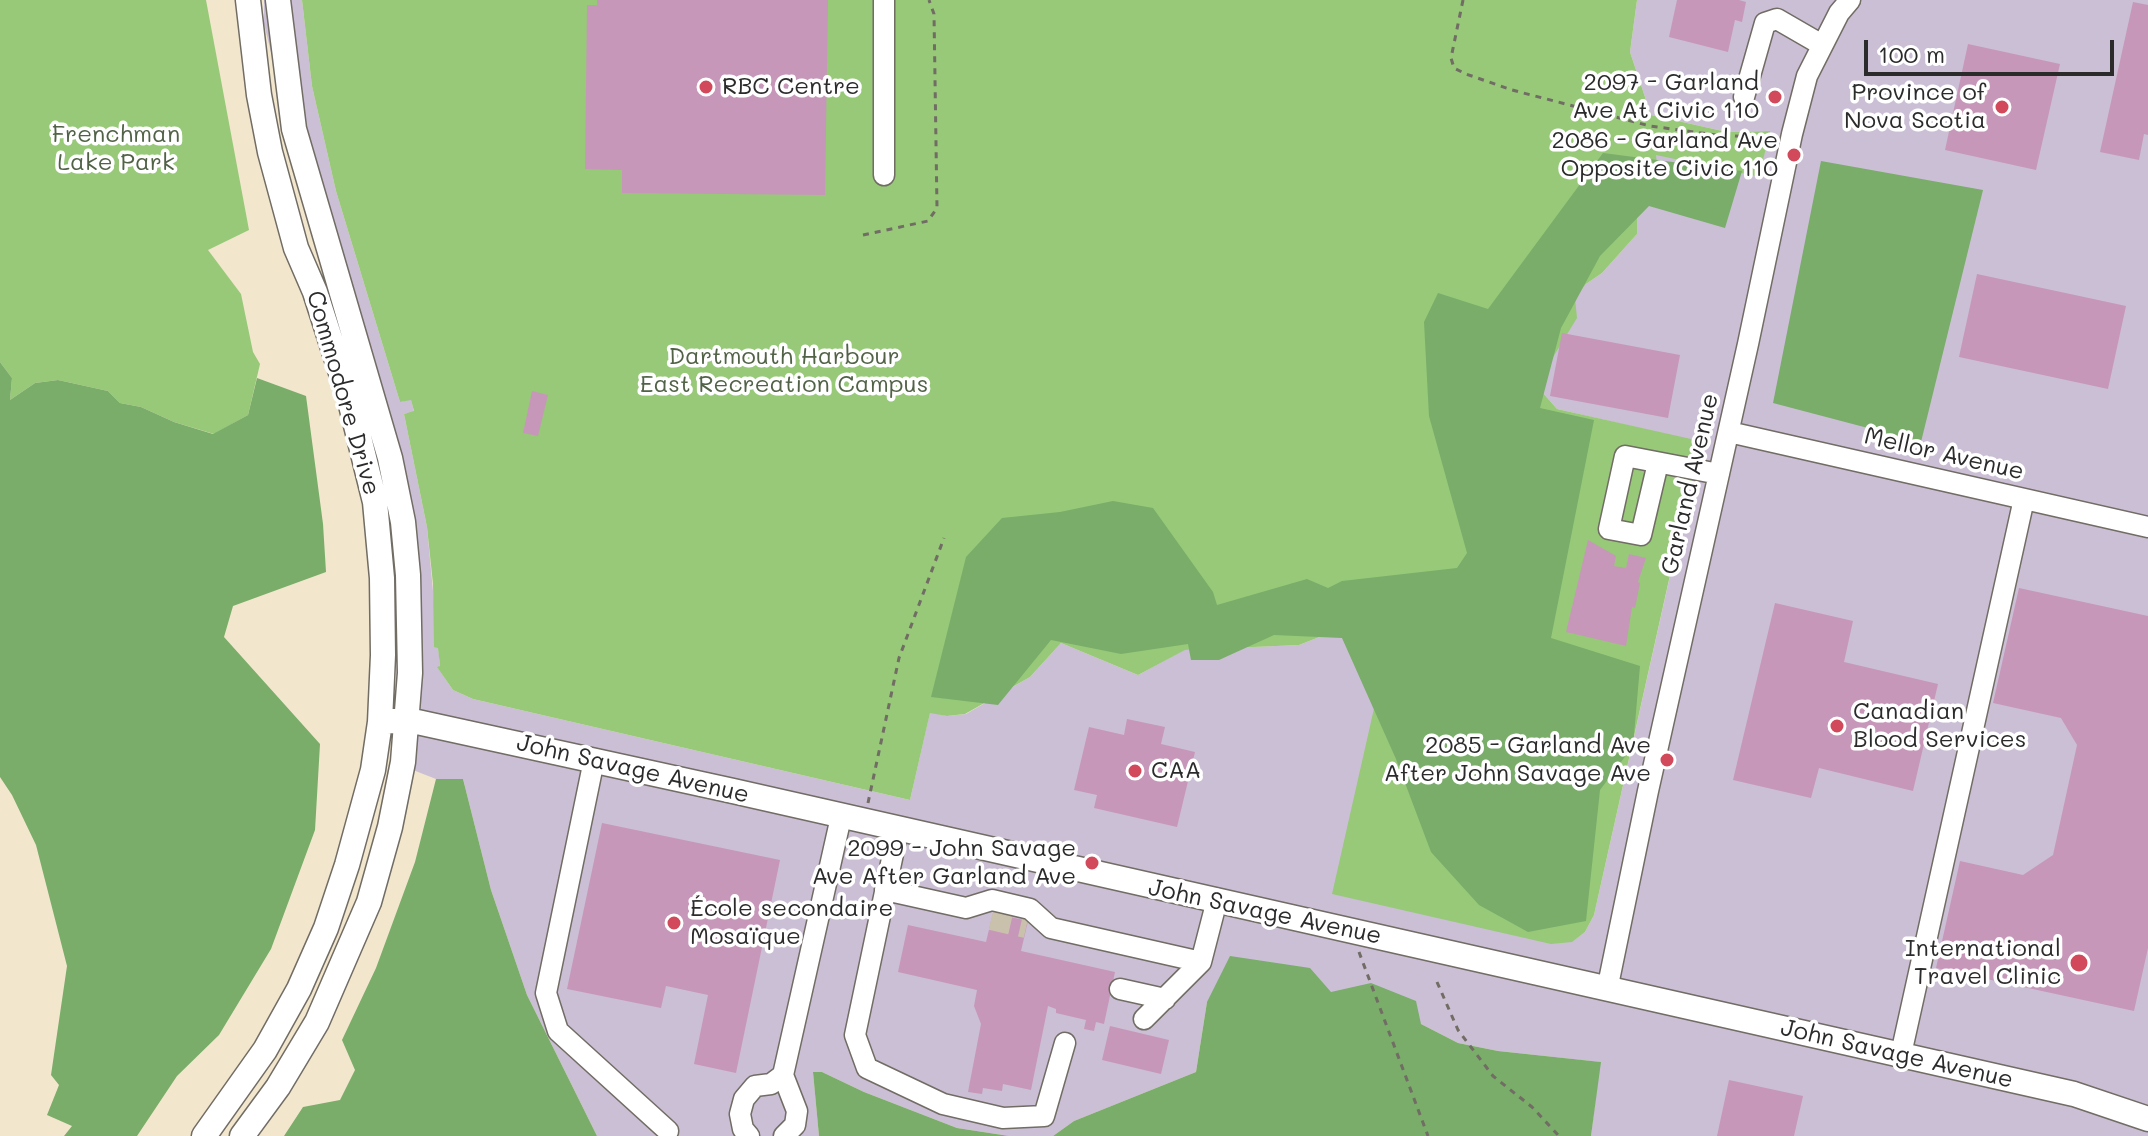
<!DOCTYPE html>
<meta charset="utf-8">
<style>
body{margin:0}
#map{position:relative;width:2148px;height:1136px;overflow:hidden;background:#f2e6cd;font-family:Mali,sans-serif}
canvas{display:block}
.scale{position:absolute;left:1864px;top:40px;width:250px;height:36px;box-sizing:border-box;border:4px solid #2b2b2b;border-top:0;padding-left:10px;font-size:24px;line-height:28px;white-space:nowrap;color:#2b2b2b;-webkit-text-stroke:6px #fff;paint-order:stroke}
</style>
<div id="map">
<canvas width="2148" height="1136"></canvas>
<div class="scale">100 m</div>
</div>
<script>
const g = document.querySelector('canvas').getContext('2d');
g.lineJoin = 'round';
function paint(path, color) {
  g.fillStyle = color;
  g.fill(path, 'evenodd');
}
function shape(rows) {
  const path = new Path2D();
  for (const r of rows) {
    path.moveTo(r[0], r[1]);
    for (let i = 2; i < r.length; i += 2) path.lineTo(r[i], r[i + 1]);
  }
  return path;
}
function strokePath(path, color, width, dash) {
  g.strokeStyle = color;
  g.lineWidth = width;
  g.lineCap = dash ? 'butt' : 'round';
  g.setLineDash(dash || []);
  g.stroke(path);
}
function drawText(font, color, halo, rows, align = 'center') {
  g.font = font + ' Mali,sans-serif';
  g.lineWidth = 7;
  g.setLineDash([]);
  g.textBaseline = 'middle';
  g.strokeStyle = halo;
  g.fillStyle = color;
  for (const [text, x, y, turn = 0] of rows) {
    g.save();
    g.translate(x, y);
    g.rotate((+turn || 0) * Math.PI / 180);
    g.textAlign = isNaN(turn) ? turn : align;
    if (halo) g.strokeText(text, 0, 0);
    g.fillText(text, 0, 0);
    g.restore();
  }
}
paint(shape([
 [264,0,302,0,312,86,336,191,400,402,411,399,414,412,404,414,427,527,440,666,438,668,453,690,473,699,910,800,930,712,947,716,966,714,1030,677,1061,643,1138,675,1184,650,1299,645,1355,623,1571,942,1585,932,1594,915,1700,442,1557,409,1536,385,1574,298,1586,284,1602,273,1637,234,1638,201,1656,154,1759,177,1769,131,1727,132,1651,115,1630,52,1637,0,2148,0,2148,1136,1591,1136,1600,1062,1498,1051,1458,1043,1421,1024,1331,992,1207,1002,1196,1072,1074,1121,1053,1136,1009,1136,957,1128,864,1092,822,1072,813,1072,819,1136,597,1136,527,995,491,890,463,779,436,779,395,763,398,566,264,24]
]), '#cbbfd5');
paint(shape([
 [0,0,206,0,249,230,208,250,241,294,253,352,260,364,248,415,214,434,174,422,141,407,120,403,108,391,58,380,35,383,10,400,12,378,0,362],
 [302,0,1637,0,1630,52,1651,115,1727,132,1770,131,1759,177,1656,155,1657,165,1638,201,1637,234,1602,273,1586,284,1575,298,1577,318,1536,385,1557,409,1700,441,1594,915,1585,932,1572,942,1551,944,1332,894,1392,629,1355,623,1299,645,1185,650,1138,675,1061,643,1030,677,965,714,947,716,930,713,910,800,473,699,453,690,437,667,440,666,438,648,434,647,433,584,427,527,404,414,414,411,411,400,400,402,336,191,312,86]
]), '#97c979');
paint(shape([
 [1603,153,1742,171,1725,228,1649,206,1600,256,1561,328,1540,408,1594,420,1551,638,1640,666,1633,746,1600,790,1586,921,1528,932,1479,905,1431,852,1396,759,1342,638,1274,635,1219,660,1191,660,1188,644,1121,654,1051,640,998,705,931,697,966,557,1002,518,1060,512,1113,501,1153,508,1213,592,1217,605,1307,579,1328,588,1342,581,1457,568,1467,553,1429,416,1424,322,1438,293,1488,309],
 [1821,161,1983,190,1921,442,1773,403],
 [0,362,12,378,10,400,35,383,58,380,108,391,120,403,141,407,174,422,213,434,248,415,257,378,306,396,323,524,326,572,233,606,224,637,320,744,315,830,271,949,219,1035,177,1076,137,1136,64,1136,72,1126,47,1115,59,1085,51,1075,67,966,36,845,12,795,0,777],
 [436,779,463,779,491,890,527,995,597,1136,284,1136,303,1107,340,1100,355,1070,342,1040,376,968,415,862],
 [1230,956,1310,968,1331,992,1371,983,1416,1001,1421,1024,1458,1043,1498,1051,1601,1062,1591,1136,1053,1136,1074,1121,1196,1072,1207,1002],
 [813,1072,822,1072,864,1092,957,1128,1009,1136,819,1136]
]), '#79ad69');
paint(shape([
 [597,0,828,0,825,195,622,193,622,170,585,169,587,5,597,5],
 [1677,0,1739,0,1746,2,1742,22,1735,20,1728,52,1669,37],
 [2133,2,2148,5,2148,135,2144,134,2139,160,2100,152],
 [1968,44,2060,64,2036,170,1945,150],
 [1977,274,2126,306,2108,389,1959,357],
 [1562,333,1680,355,1668,418,1550,396],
 [532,391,548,395,538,436,523,433],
 [1588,540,1616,556,1614,566,1626,568,1629,554,1646,558,1638,582,1640,583,1635,608,1632,607,1626,646,1566,632],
 [2019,588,2148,616,2148,948,2134,1011,1936,968,1960,861,2023,875,2053,855,2077,745,2061,718,1993,703],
 [1775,603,1853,621,1844,662,1938,684,1913,791,1819,768,1811,798,1733,780],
 [1127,719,1165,727,1161,744,1195,752,1177,827,1094,808,1097,795,1074,790,1089,727,1124,735],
 [602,823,780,860,736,1073,694,1064,708,995,666,986,661,1008,567,989],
 [993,913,1028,921,1021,951,1115,972,1104,1024,1096,1022,1094,1031,1084,1029,1086,1020,1056,1013,1056,1009,1048,1006,1031,1090,1003,1084,1002,1091,983,1088,982,1094,968,1092,981,1024,974,1006,977,990,898,972,908,925,986,942],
 [1110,1026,1169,1040,1161,1074,1102,1060],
 [1729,1080,1803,1096,1794,1136,1717,1136]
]), '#c797b9');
strokePath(shape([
 [991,920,1026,928]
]), '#cac1ad', 20, [20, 10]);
const minor = shape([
 [1744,97,1765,23,1777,19,1822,45],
 [884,175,884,0],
 [1729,432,2148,527],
 [1658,463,1641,535,1609,529,1625,456,1719,474],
 [594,760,546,993,558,1031,668,1131],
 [898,830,855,1035,867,1068,943,1104,1003,1118,1044,1116,1065,1043],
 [885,890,966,908,992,900,1030,909,1051,928,1201,962,1144,1019],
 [1201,962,1217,900],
 [1120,989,1165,999],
 [1607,990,1648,791,1748,344,1792,134,1807,76,1839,13,1850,0],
 [1901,1054,2024,499],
 [749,1136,743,1129,740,1114,744,1099,755,1086,771,1084,783,1075],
 [784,1136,795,1125,797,1111,783,1075,841,817]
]);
const major = shape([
 [380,722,408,720,733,791,2074,1094,2148,1119],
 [204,1136,265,1050,299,989,326,928,347,865,373,770,380,722,383,655,382,578,375,502,349,397,315,292,296,248,270,152,259,95,248,0],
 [242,1136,278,1087,317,1022,369,902,390,827,403,762,410,673,408,575,403,522,390,458,294,129,278,0]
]);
strokePath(minor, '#716c64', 23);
strokePath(major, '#716c64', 27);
strokePath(shape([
 [1463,0,1451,58,1454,68,1466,74,1512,90,1650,126,1716,135,1773,138],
 [863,235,928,221,937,208,934,14,929,0],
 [868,803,899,658,944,538],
 [1359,952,1428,1136],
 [1437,982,1458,1030,1493,1076,1532,1107,1559,1136]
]), '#716c64', 3, [6, 6]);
strokePath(minor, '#fff', 20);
strokePath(major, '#fff', 24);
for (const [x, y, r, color] of [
 [706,87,8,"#d1495b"],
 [1775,97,8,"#d1495b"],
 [2002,107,8,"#d1495b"],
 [1794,155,8,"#d1495b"],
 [1837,726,8,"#d1495b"],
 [1667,760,8,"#d1495b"],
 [1135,771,8,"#d1495b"],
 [1092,863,8,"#d1495b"],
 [674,923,8,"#d1495b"],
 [2079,963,10,"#d1495b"]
]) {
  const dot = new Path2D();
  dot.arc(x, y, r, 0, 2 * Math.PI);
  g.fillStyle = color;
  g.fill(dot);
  strokePath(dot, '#fff', 3);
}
drawText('24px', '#2b2b2b', '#fff', [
 ["2097 - Garland",1759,83],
 ["Ave At Civic 110",1759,111],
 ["RBC Centre",722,87,"left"],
 ["Province of",1986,93],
 ["Nova Scotia",1986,121],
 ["2086 - Garland Ave",1778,141],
 ["Opposite Civic 110",1778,169],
 ["Canadian",1853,712,"left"],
 ["Blood Services",1853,740,"left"],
 ["2085 - Garland Ave",1651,746],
 ["After John Savage Ave",1651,774],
 ["CAA",1151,771,"left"],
 ["2099 - John Savage",1076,849],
 ["Ave After Garland Ave",1076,877],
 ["École secondaire",690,909,"left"],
 ["Mosaïque",690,937,"left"],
 ["International",2061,949],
 ["Travel Clinic",2061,977]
], 'right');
drawText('24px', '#516246', '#fff', [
 ["Frenchman",116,135],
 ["Lake Park",116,163],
 ["Dartmouth Harbour",784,357],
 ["East Recreation Campus",784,385]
]);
drawText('24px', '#2b2b2b', '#fff', [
 ["Commodore Drive",343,393,74],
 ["Mellor Avenue",1944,454,13],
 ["Garland Avenue",1690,484,-77],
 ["John Savage Avenue",633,769,13],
 ["John Savage Avenue",1265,912,12],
 ["John Savage Avenue",1897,1054,13]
]);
</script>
